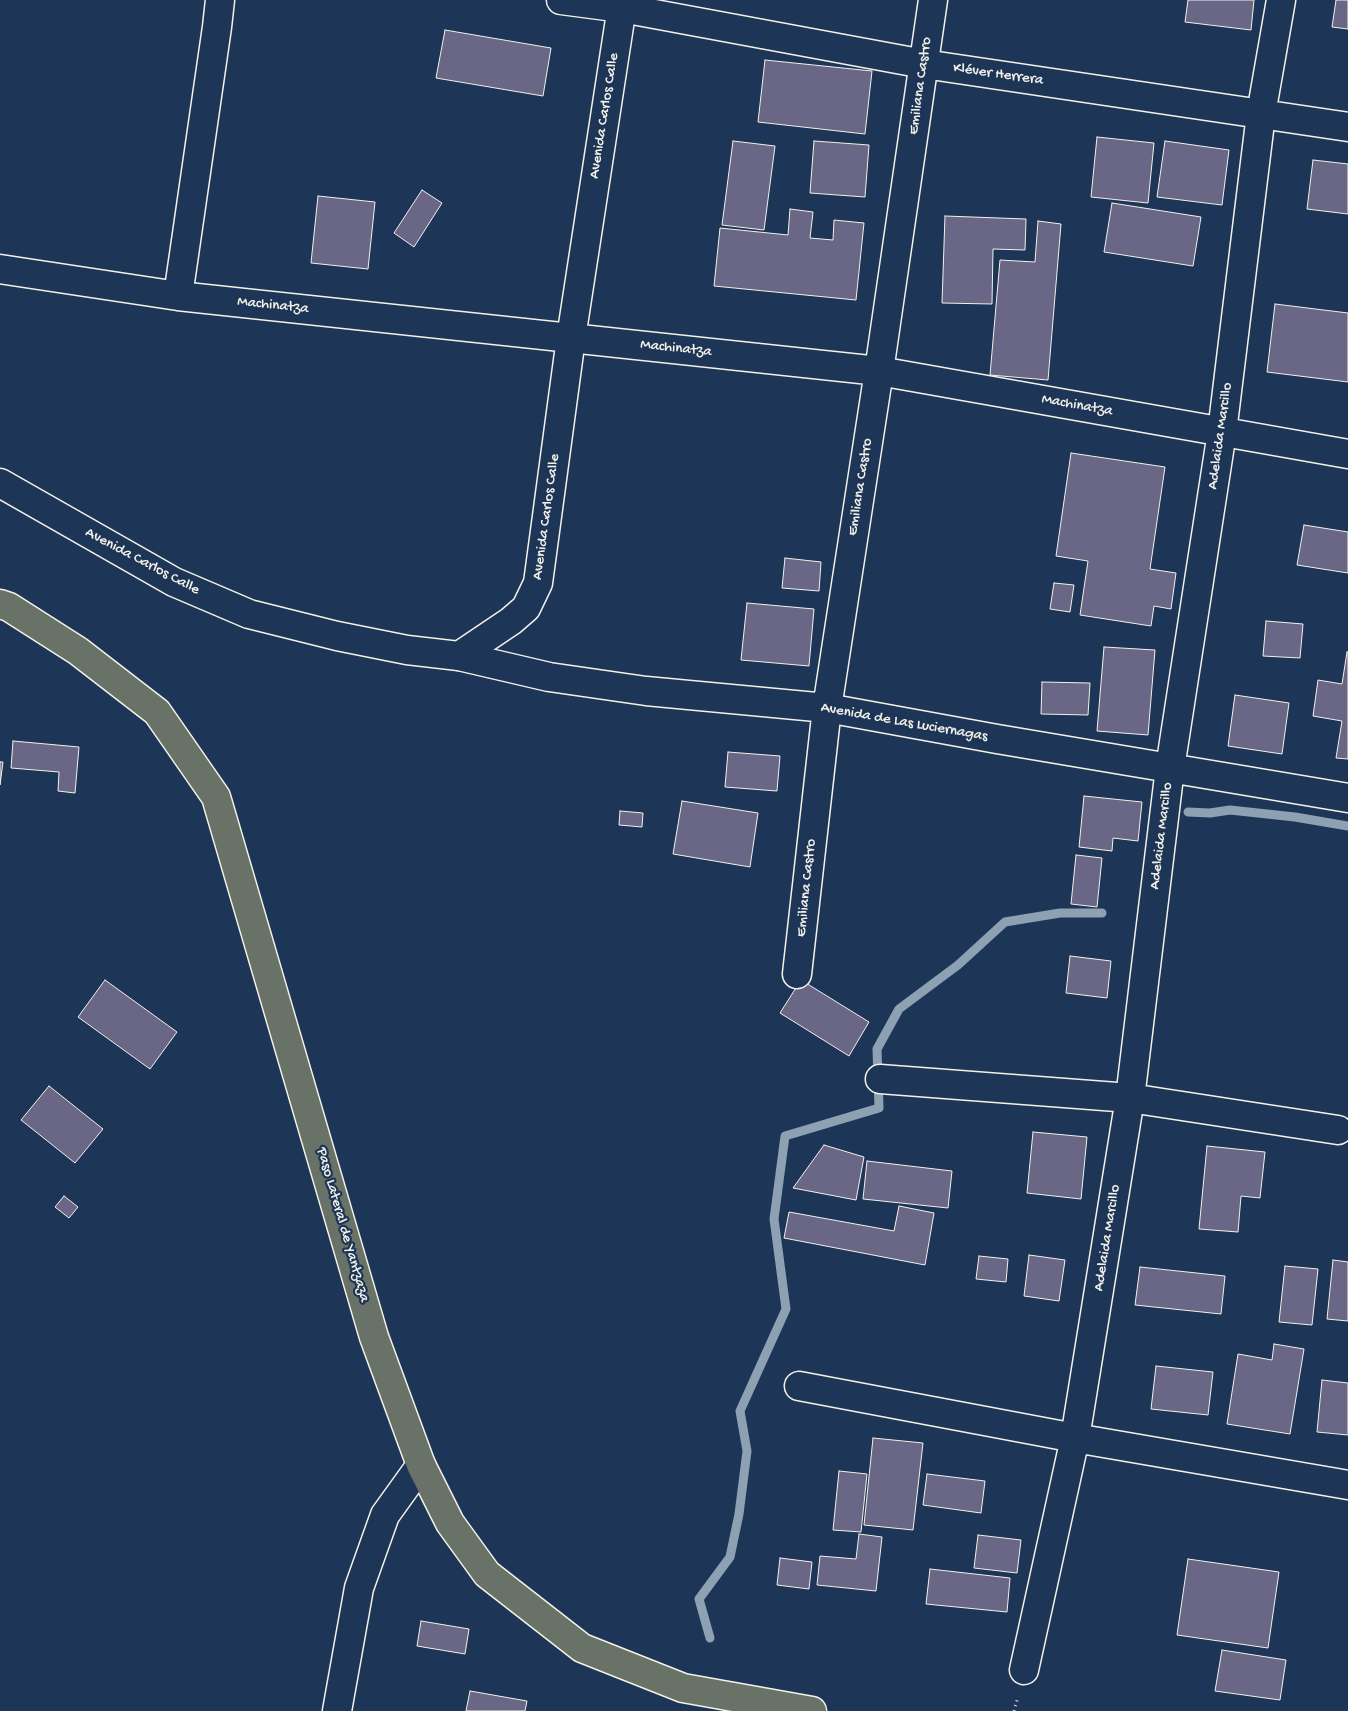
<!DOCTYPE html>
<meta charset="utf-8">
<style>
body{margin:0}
canvas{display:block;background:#1d3557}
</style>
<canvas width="1348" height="1711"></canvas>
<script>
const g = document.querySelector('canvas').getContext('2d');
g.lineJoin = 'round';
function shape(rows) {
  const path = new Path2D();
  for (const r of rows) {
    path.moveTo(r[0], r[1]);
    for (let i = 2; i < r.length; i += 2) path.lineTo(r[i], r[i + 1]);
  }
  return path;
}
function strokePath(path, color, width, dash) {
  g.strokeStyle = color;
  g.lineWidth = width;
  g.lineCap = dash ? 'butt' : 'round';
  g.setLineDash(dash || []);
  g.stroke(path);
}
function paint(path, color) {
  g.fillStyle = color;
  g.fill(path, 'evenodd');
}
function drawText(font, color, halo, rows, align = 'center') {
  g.font = font + ' "Gochi Hand",sans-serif';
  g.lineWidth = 4.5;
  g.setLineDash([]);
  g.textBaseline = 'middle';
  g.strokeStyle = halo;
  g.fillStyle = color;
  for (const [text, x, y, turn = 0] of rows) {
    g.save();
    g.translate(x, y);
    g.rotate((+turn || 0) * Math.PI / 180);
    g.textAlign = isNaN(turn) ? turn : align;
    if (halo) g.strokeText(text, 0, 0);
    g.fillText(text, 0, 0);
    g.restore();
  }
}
strokePath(shape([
 [1188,812,1210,813,1230,810,1295,817,1348,826],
 [710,1638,699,1599,730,1557,739,1514,747,1451,740,1411,786,1309,774,1219,785,1136,879,1108,877,1049,899,1009,958,965,1005,922,1060,913,1102,913]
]), '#8da1b3', 9);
const building = shape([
 [1188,0,1254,0,1251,30,1185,22,1188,0],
 [1336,0,1348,0,1348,29,1332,27,1336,0],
 [445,30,551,48,543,96,436,78,445,30],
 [765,60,872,71,865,134,758,122,765,60],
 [1097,137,1154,143,1148,203,1091,197,1097,137],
 [733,141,775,146,764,230,722,225,733,141],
 [814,141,869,145,865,197,810,193,814,141],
 [1165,141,1229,150,1222,205,1157,197,1165,141],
 [1313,160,1348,164,1348,214,1307,209,1313,160],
 [422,190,442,203,414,247,394,233,422,190],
 [318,196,375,202,368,269,311,263,318,196],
 [1112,203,1201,217,1193,266,1104,252,1112,203],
 [790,209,813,212,810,238,833,240,834,220,864,223,856,300,714,286,720,228,788,235,790,209],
 [945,216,1026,219,1025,250,993,249,992,304,942,303,945,216],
 [1038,221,1061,224,1048,380,990,375,1000,260,1035,262,1038,221],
 [1275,304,1348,313,1348,382,1267,372,1275,304],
 [1071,453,1165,467,1150,569,1176,573,1171,609,1154,606,1151,626,1080,615,1088,561,1056,556,1071,453],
 [1304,525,1348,532,1348,573,1297,565,1304,525],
 [785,558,821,562,819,591,782,588,785,558],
 [1054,583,1074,585,1070,612,1050,609,1054,583],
 [747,603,814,609,809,666,741,660,747,603],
 [1266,621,1303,624,1300,658,1263,656,1266,621],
 [1104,647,1155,650,1148,735,1097,731,1104,647],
 [1347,652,1348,652,1348,759,1336,758,1342,721,1313,716,1318,680,1342,684,1347,652],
 [1042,682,1090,683,1088,715,1041,714,1042,682],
 [1235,695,1289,703,1282,754,1228,746,1235,695],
 [13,741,79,747,75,793,58,791,59,772,11,768,13,741],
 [728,752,780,756,777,791,725,787,728,752],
 [0,762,3,762,0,785,0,762],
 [1084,796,1142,802,1138,841,1113,838,1112,851,1079,847,1084,796],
 [682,801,758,813,750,867,673,854,682,801],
 [620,811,643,813,642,827,619,825,620,811],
 [1076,855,1102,858,1097,907,1071,904,1076,855],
 [1070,956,1111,961,1107,998,1066,993,1070,956],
 [105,980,177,1032,150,1069,78,1017,105,980],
 [801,980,869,1022,849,1056,780,1013,801,980],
 [49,1086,103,1129,75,1163,21,1120,49,1086],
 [1033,1132,1087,1137,1081,1199,1027,1193,1033,1132],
 [824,1145,864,1157,856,1200,793,1188,824,1145],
 [1207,1146,1265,1152,1260,1198,1241,1196,1238,1232,1199,1229,1207,1146],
 [867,1161,952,1171,948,1208,863,1199,867,1161],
 [64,1196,78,1207,69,1218,55,1207,64,1196],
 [899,1206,934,1213,925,1265,784,1238,789,1212,894,1231,899,1206],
 [1029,1255,1065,1260,1059,1301,1024,1296,1029,1255],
 [979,1256,1008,1259,1006,1282,976,1279,979,1256],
 [1333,1260,1348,1262,1348,1321,1327,1319,1333,1260],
 [1285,1266,1318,1269,1312,1325,1279,1322,1285,1266],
 [1140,1267,1225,1276,1221,1314,1135,1305,1140,1267],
 [1274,1344,1304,1349,1290,1434,1227,1424,1238,1354,1272,1360,1274,1344],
 [1156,1366,1213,1372,1208,1415,1151,1409,1156,1366],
 [1322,1380,1348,1383,1348,1435,1317,1432,1322,1380],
 [873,1438,923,1443,913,1530,864,1525,873,1438],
 [839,1471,867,1474,861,1532,833,1530,839,1471],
 [927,1474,985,1481,981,1513,923,1505,927,1474],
 [859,1534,882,1537,876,1591,817,1585,820,1556,856,1559,859,1534],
 [978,1535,1021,1540,1017,1573,974,1568,978,1535],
 [780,1558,812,1562,809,1589,777,1585,780,1558],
 [1188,1559,1279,1572,1268,1648,1177,1635,1188,1559],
 [930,1569,1010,1578,1007,1612,926,1604,930,1569],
 [421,1621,469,1629,465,1654,417,1646,421,1621],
 [1222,1650,1286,1660,1280,1700,1215,1691,1222,1650],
 [470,1691,527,1701,525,1711,466,1711,470,1691]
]);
paint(building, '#696686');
strokePath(building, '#f4f1e8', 1);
const minor = shape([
 [561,0,622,8,924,64,1348,127],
 [0,269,178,296,879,371,1348,454],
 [178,296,217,27,220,0],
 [459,656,549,677,646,691,827,708,997,739,1348,798],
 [797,974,827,708,879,371,933,0],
 [880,1079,1130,1098,1338,1130],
 [799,1386,1075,1438,1348,1485],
 [1024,1670,1075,1438,1130,1098,1170,768,1222,432,1261,114,1281,0],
 [337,1711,359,1588,385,1515,421,1465]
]);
const tertiary = shape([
 [0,483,174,582,249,614,337,636,407,650,459,656,511,621,526,608,538,583,571,338,623,0]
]);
const trunk = shape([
 [0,604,9,607,78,651,157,712,216,797,374,1337,421,1465,450,1523,487,1574,582,1648,683,1688,812,1711]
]);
strokePath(minor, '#f4f1e8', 31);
strokePath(tertiary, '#f4f1e8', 31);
strokePath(trunk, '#f4f1e8', 31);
strokePath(shape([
 [1014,1711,1018,1697]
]), '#f4f1e8', 3, [1, 4]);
strokePath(minor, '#1d3557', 28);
strokePath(tertiary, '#1d3557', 28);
strokePath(trunk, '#697266', 28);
drawText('15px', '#f4f1e8', '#1d3557', [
 ["Kléver Herrera",998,75,8],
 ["Emiliana Castro",921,86,-82],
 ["Avenida Carlos Calle",605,116,-81],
 ["Machinatza",273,306,6],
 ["Machinatza",676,349,6],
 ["Machinatza",1077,406,10],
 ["Adelaida Marcillo",1221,436,-82],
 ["Emiliana Castro",861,487,-81],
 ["Avenida Carlos Calle",547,517,-82],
 ["Avenida Carlos Calle",142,562,28],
 ["Avenida de Las Luciernagas",904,723,10],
 ["Adelaida Marcillo",1162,836,-83],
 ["Emiliana Castro",807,888,-84],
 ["Paso Lateral de Yantzaza",342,1225,74],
 ["Adelaida Marcillo",1108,1238,-81]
]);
</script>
